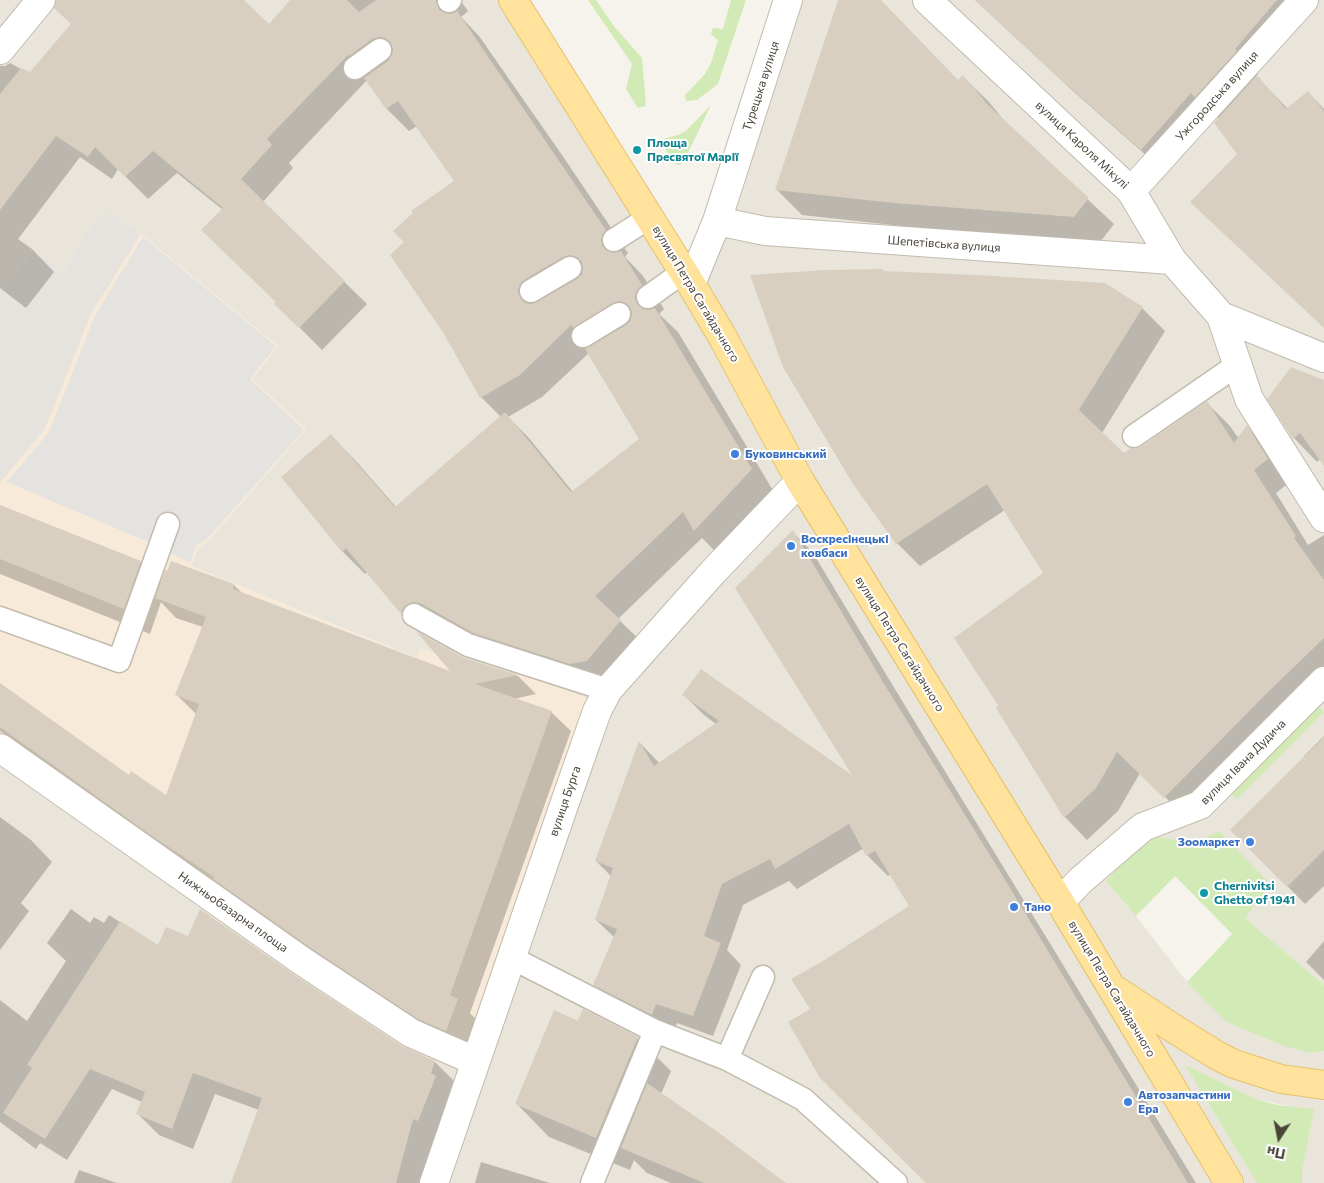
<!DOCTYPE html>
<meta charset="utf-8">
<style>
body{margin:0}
#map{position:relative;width:1324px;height:1183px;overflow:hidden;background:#f6f3ec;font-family:Commissioner,sans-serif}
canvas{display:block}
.north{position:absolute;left:1254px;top:1113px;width:50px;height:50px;-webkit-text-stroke:4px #fff;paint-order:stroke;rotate:191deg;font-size:14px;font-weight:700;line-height:20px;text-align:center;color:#4b4439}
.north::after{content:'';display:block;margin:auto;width:18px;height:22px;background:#4b4439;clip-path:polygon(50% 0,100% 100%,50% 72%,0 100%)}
</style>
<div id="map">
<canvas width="1324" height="1183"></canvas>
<div class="north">Пн</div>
</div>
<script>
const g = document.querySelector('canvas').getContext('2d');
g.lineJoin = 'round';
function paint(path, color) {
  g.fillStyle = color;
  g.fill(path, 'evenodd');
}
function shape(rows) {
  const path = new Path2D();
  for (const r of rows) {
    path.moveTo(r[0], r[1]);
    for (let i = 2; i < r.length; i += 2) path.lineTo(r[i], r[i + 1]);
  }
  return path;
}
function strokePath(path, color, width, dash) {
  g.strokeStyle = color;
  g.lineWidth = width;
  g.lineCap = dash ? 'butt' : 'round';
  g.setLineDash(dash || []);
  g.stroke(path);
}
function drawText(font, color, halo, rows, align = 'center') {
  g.font = font + ' Commissioner,sans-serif';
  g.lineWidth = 4;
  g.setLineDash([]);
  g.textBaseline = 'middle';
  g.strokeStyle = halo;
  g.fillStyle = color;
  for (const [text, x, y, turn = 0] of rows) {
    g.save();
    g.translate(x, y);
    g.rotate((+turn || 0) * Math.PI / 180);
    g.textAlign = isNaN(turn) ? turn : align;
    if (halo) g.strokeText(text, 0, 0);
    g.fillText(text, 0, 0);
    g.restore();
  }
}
paint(shape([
 [0,0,515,0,691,283,788,0,1324,0,1324,985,1245,918,1198,842,1146,836,1106,881,1136,916,1187,982,1227,1021,1311,1053,1324,1051,1324,1183,1302,1183,1302,1171,1294,1107,1258,1100,1186,1066,1257,1183,0,1183,0,748,490,674,421,648,417,658,191,566,198,548,209,540,306,429,252,379,278,346,141,234,107,209,79,244,63,273,4,289,0,287]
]), '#eae5da');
paint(shape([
 [141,234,278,346,252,379,306,429,209,540,198,548,191,566,416,658,421,648,490,674,521,674,606,705,475,1060,0,748,0,483,45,429,91,314]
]), '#f7ead8');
paint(shape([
 [106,208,141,234,91,314,45,429,0,483,0,287,4,289,34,252,63,273,79,244]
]), '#e6e2dd');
paint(shape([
 [588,0,596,0,613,25,642,58,646,106,638,108,626,89,632,64],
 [731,0,746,0,718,84,697,100,686,101,685,95,705,74,711,63,718,40,711,34,713,28,723,29],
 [711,105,684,161,680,165,675,164,659,140,678,135,687,130],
 [1316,704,1324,712,1237,799,1229,792],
 [1219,831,1270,884,1245,918,1324,985,1324,1051,1311,1053,1284,1046,1227,1022,1187,982,1232,934,1175,876,1136,916,1106,881,1146,836,1198,842],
 [1185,1065,1258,1100,1277,1105,1314,1109,1302,1171,1302,1183,1257,1183]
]), '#d2eab5');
paint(shape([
 [143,237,276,346,250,379,304,430,207,539,196,546,190,563,160,547,7,482,49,432,95,315]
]), '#e5e3e0');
paint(shape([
 [79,0,242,0,269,26,291,0,460,0,468,11,461,17,479,36,562,155,628,253,625,257,643,276,664,309,659,314,678,332,774,492,717,553,702,538,618,619,643,643,610,683,425,631,424,635,402,613,367,572,365,574,342,551,331,436,354,459,397,508,501,417,481,397,405,242,456,181,417,126,409,131,387,109,367,80,289,163,293,168,263,202,367,304,322,350,276,304,277,303,223,210,177,173,148,199,118,169,112,179,80,157,18,239,32,249,54,272,26,308,0,288,0,66,5,66,10,63,30,74,72,24],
 [589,353,641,439,573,492,528,437,508,417,542,397],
 [839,0,880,0,958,81,963,77,989,102,1006,123,1114,224,1100,242,920,228,802,215,777,190],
 [975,0,1318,0,1257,73,1258,74,1256,76,1288,109,1308,92,1324,109,1324,327,1238,154,1219,119,1214,115,1164,171,1073,91],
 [883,271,884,272,1104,285,1142,308,1165,331,1102,433,1124,454,1142,448,1207,403,1230,426,1239,439,1247,427,1270,450,1290,482,1276,493,1308,545,1324,535,1324,682,1188,819,1140,773,1118,811,1087,840,1065,817,1045,573,1005,510,920,566,897,543,854,484],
 [1324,382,1324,459,1323,457,1317,462,1294,438],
 [0,506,140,562,162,584,234,585,243,594,454,674,463,659,518,676,536,694,514,699,551,712,571,731,470,1013,477,1020,466,1050,439,1038,234,899,225,889,169,853,0,731,0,684,129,777,167,797,196,714,176,694,203,627,176,618,161,602,150,634,0,574],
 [793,532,813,553,904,704,1196,1183,928,1183,812,1010,824,963,910,907,891,874,888,876,867,855,864,848,797,889,789,881,743,905,727,950,741,965,713,1036,677,1023,673,1034,616,1005,595,985,615,938,596,920,611,876,596,861,640,743,660,764,716,724,704,715,684,695,856,779],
 [1324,736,1324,886,1305,904,1232,830,1305,758,1304,756],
 [0,817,31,840,52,862,21,903,29,911,0,950],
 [71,909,90,923,94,917,104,923,109,915,159,947,292,975,402,1047,435,1062,456,1083,422,1183,232,1183,259,1110,215,1094,193,1149,159,1135,138,1114,142,1102,112,1089,67,1160,40,1143,36,1149,0,1122,0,1000,27,1021,66,961,47,943],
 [1324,941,1324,980,1306,962],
 [579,1022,637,1038,671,1071,661,1094,784,1183,671,1183,647,1173,634,1160,630,1170,549,1137,516,1103],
 [481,1162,550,1183,475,1183],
 [79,1170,117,1183,74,1183]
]), '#0003');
paint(shape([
 [56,0,244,0,269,24,290,0,347,0,359,12,376,0,436,0,439,10,445,13,452,14,457,11,606,230,603,234,601,240,603,247,608,251,614,253,621,251,642,285,636,292,635,298,637,304,643,309,649,310,655,308,752,469,694,531,683,512,595,596,621,620,587,661,570,664,473,633,420,603,413,602,408,604,403,608,401,614,346,548,342,552,281,477,331,434,395,507,505,412,571,492,639,439,585,349,626,325,630,321,632,314,630,307,626,303,619,301,613,303,573,328,571,325,520,375,480,398,444,334,390,255,404,242,393,231,413,213,411,211,454,181,398,101,386,109,364,78,388,61,392,55,393,49,391,43,386,38,379,37,372,39,349,56,348,55,267,139,272,145,241,179,345,281,299,328,274,304,276,302,201,230,223,208,153,151,125,177,95,147,88,157,56,136,0,210,0,94,21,68,30,72,71,24,54,8],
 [570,255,577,257,582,262,583,268,582,274,577,279,537,302,531,304,525,303,520,298,518,291,520,284,524,280,563,257],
 [838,0,881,0,958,80,963,75,988,105,1089,198,1074,217,894,203,775,190],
 [975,0,1277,0,1235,49,1237,51,1195,97,1191,93,1141,150,1049,69],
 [1257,75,1286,109,1308,91,1324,111,1324,328,1190,202,1237,154,1214,123],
 [883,269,883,271,977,275,1105,283,1143,307,1079,410,1124,453,1131,448,1136,449,1141,447,1207,401,1234,443,1247,425,1268,459,1254,470,1296,536,1294,538,1324,580,1324,638,1264,696,1164,798,1117,752,1096,788,1064,818,996,708,998,705,954,638,1043,573,987,484,896,544,853,484,783,367,750,275,825,270],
 [1291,367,1324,380,1324,466,1300,433,1293,439,1267,399],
 [0,505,141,561,124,609,0,559],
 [793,530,883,682,1004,878,1188,1183,926,1183,820,1078,788,1022,810,1009,791,979,823,961,909,906,875,851,866,856,849,824,775,869,770,859,722,884,704,936,721,943,693,1016,656,1004,652,1015,593,985,617,929,595,920,613,868,595,861,639,741,654,766,719,721,682,695,701,669,852,775,735,588],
 [171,561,234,584,233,589,450,671,416,631,464,658,518,675,475,684,552,711,450,995,458,999,446,1031,418,1019,311,948,213,879,214,877,149,834,0,727,0,683,129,775,131,771,166,795,199,704,175,695,206,617,155,598,165,570,167,571],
 [1324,737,1324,850,1287,887,1230,830],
 [200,909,293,974,402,1046,435,1061,431,1073,436,1076,418,1121,413,1119,396,1183,231,1183,262,1098,193,1073,172,1129,136,1114,145,1092,90,1069,45,1139,3,1113,32,1068,27,1065,120,921,158,945,166,927,188,936],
 [583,1009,638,1037,596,1138,515,1104,554,1010,578,1021],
 [647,1083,715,1130,786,1183,704,1183,621,1148]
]), '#d8cfc1');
const lane = shape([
 [449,1,450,0],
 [355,68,380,50],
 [614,240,650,217],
 [531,291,570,268],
 [648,297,683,272],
 [583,336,619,314],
 [1134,436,1237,365],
 [414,615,468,645,608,690],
 [0,618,119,661,168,524],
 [512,958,655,1031,727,1059,803,1099,896,1183],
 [727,1059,763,977],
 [592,1183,655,1031]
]);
const street = shape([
 [927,0,1131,191,1172,260,1221,316,1324,358],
 [0,50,41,0],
 [1131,191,1304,0],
 [717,221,765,231,1172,260],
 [691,284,717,221,788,0],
 [1221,316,1249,399,1324,518],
 [0,748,302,961,411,1033,475,1061],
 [1060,902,1080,881,1143,827,1200,805,1324,681],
 [434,1183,563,808,597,711,608,690,713,572,800,481]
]);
const primary = shape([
 [513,0,691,284,722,336,800,481,1060,902,1229,1183],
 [1117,991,1176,1030,1218,1056,1234,1064,1281,1079,1324,1085]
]);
strokePath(lane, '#c2bbae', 25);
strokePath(street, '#c2bbae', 30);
strokePath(primary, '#e6c16a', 30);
strokePath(lane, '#fff', 22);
strokePath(street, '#fff', 28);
strokePath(primary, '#ffe39c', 28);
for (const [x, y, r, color] of [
 [637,150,5,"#0f9aa8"],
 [735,454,5,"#3f7fe0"],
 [791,546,5,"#3f7fe0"],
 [1250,842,5,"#3f7fe0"],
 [1204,893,5,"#0f9aa8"],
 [1014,907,5,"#3f7fe0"],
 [1128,1102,5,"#3f7fe0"]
]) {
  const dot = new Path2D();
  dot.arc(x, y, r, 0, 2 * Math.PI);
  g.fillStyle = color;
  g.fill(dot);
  strokePath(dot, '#fff', 2);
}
drawText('12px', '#4b4439', '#fff', [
 ["Турецька вулиця",761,86,-72],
 ["Ужгородська вулиця",1217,96,-48],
 ["вулиця Кароля Мікулі",1082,145,43],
 ["Шепетівська вулиця",944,244,4],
 ["вулиця Петра Сагайдачного",696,294,59],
 ["вулиця Петра Сагайдачного",900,644,58],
 ["вулиця Івана Дудича",1243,762,-45],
 ["вулиця Бурга",565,801,-71],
 ["Нижньобазарна площа",233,912,35],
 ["вулиця Петра Сагайдачного",1112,989,59]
]);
drawText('bold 12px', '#0d838f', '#fff', [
 ["Площа",647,143],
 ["Пресвятої Марії",647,157],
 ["Chernivitsi",1214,886],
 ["Ghetto of 1941",1214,900]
], 'left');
drawText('bold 12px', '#366cbe', '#fff', [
 ["Буковинський",745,454],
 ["Воскресінецькі",801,539],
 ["ковбаси",801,553],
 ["Зоомаркет",1240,842,"right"],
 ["Тано",1024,907],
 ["Автозапчастини",1138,1095],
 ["Ера",1138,1109]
], 'left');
</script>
